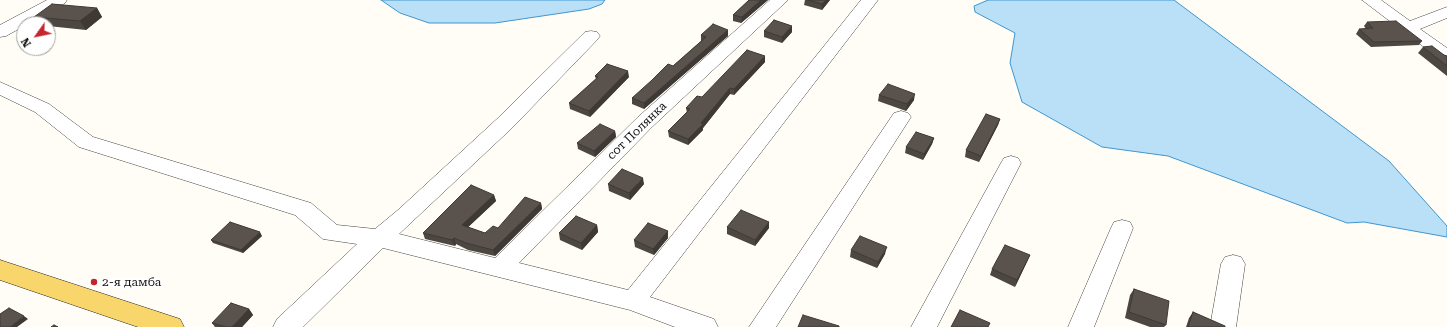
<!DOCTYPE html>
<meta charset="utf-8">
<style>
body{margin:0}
#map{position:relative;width:1447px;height:327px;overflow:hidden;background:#fffdf5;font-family:"Roboto Serif",serif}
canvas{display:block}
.north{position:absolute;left:16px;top:16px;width:40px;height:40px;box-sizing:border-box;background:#fff;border:1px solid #a0a0a0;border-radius:50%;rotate:237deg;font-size:11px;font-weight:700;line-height:16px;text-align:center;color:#111}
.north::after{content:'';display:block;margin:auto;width:14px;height:18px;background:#c4262e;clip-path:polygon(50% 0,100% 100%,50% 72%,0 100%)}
</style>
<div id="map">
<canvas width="1447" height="327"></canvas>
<div class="north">N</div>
</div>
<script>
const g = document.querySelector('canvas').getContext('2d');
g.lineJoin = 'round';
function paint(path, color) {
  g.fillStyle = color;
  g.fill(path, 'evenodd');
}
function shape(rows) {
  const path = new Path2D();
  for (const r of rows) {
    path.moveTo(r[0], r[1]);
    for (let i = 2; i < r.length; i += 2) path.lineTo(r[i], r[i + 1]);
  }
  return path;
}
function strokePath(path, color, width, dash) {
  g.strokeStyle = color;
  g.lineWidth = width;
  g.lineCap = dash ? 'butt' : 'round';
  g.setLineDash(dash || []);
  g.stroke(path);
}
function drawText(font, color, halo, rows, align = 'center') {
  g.font = font + ' "Roboto Serif",serif';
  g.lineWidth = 4;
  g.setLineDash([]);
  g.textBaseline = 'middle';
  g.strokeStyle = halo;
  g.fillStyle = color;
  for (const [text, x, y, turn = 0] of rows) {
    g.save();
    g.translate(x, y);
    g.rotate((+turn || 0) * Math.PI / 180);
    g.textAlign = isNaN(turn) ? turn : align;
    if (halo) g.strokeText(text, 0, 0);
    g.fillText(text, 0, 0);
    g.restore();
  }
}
const water = shape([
 [381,0,605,0,602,4,589,9,495,23,429,23,400,13,381,0],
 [988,0,1174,0,1389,161,1447,226,1447,237,1364,222,1347,223,1168,156,1102,147,1022,102,1010,63,1015,33,975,12,974,6,988,0]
]);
paint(water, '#b9e0f7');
strokePath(water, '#3f96cf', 1);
const minor = shape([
 [47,0,67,0,65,3,27,24,24,24,24,26,6,36,0,37,0,25,47,0],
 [770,0,788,0,652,127,519,263,628,290,861,0,878,0,650,297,714,319,718,327,675,327,630,310,383,248,303,327,273,327,277,319,357,244,323,239,295,215,79,147,35,112,0,95,0,82,49,104,93,137,311,203,337,225,375,229,398,210,498,118,585,32,591,31,597,32,600,36,597,40,512,128,399,234,495,258,638,117,770,0],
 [1362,0,1381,0,1410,21,1447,7,1447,18,1420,29,1447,48,1447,61,1441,60,1362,0],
 [901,111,908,113,911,117,776,327,749,327,894,113,901,111],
 [1011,156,1018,158,1021,163,937,327,911,327,1001,163,1004,158,1011,156],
 [1122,220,1130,222,1133,228,1094,327,1068,327,1111,228,1114,222,1122,220],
 [1233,255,1241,257,1245,264,1236,327,1210,327,1221,264,1225,257,1233,255]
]);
const major = shape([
 [0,260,180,319,184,327,138,327,0,280,0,260]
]);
strokePath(minor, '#444', 1);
strokePath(major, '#222', 1);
paint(minor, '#fff');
paint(major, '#f9d66b');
paint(shape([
 [749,0,768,0,741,23,733,21,733,15],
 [805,0,830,0,822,10,804,5],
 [97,8,102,17,86,30,48,26,48,24,39,24,34,17],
 [1367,22,1422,41,1419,45,1371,47,1356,34,1359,29,1366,29,1364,26],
 [792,26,792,32,782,43,764,37,764,31],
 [728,30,728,36,644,109,632,104,632,98,673,66,701,41,701,35],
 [1423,47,1447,56,1447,76,1418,53],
 [765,56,765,62,734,95,730,94,703,128,703,130,688,145,669,137,668,131,687,113,686,108,702,97],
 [595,76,629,77,590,117,570,109,569,103,596,79],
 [879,95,914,100,906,111,878,101],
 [1000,119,998,125,979,162,965,157,966,150],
 [615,131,616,137,595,157,578,149,577,143],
 [934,138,932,144,923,160,905,153,906,147],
 [608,184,644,184,630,200,609,191],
 [494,195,496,201,468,227,485,233,498,228,541,203,542,209,495,256,468,250,456,244,455,246,425,239,423,233],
 [769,222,769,228,755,246,727,234,727,227],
 [597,225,598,232,582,250,560,240,559,233],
 [668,231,668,238,654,255,635,247,634,240],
 [262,236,243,253,213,243,211,240],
 [851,250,885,254,877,268,850,257],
 [1030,255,1015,287,990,275,992,269],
 [1134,289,1166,325,1164,327,1150,327,1125,318,1130,295],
 [249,309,253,315,242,327,215,327,212,323],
 [1193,312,1225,327,1186,327,1189,318]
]), '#4d4742');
paint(shape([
 [761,0,768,0,741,23,742,17],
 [826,0,830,0,822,10,822,4],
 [97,8,102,17,86,30,80,21],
 [792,26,792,32,782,43,782,37],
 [728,30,728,36,644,109,644,103],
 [765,56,765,62,734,95,734,89],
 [628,71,629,77,590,117,589,111],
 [730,88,730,94,703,128,703,130,688,145,688,139],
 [915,94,914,100,906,111,907,104],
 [1000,119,998,125,979,162,981,156],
 [615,131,616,137,595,157,594,151],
 [934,138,932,144,923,160,924,154],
 [643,178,644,184,630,200,629,193],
 [494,195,496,201,464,231,462,225],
 [541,203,542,209,495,256,493,250],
 [769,222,769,228,755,246,755,240],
 [597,225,598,232,582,250,581,243],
 [668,231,668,238,654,255,653,249],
 [260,232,262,236,243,253,241,250],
 [454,238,456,244,455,246,452,240],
 [887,247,885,254,877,268,878,262],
 [1030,255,1027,262,1015,287,1017,280],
 [249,309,253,315,242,327,232,327],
 [24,316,28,319,17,327,10,327]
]), '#3f3936');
const building = shape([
 [749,0,761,0,742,17,733,15,749,0],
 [808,0,826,0,822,4,808,0],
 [52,4,97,8,80,21,34,17,52,4],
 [774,20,792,26,782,37,764,31,774,20],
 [1396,21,1422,41,1374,42,1359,29,1373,28,1367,22,1396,21],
 [713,24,728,30,644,103,632,98,652,80,668,64,673,66,706,37,701,35,713,24],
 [1432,46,1444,55,1447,56,1447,66,1423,47,1432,46],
 [747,50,765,56,734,89,730,88,701,123,703,124,688,139,668,131,690,109,686,108,697,96,702,97,747,50],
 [607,64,628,71,589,111,569,103,598,77,595,76,607,64],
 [888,84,915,94,907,104,879,95,888,84],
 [986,114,1000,119,981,156,966,150,986,114],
 [600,124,615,131,594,151,577,143,600,124],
 [916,132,934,138,924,154,906,147,916,132],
 [622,169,643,178,629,193,608,184,622,169],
 [471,185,494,195,462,225,485,233,493,226,498,228,525,197,541,203,493,250,466,243,454,238,452,240,423,233,471,185],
 [741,210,769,222,755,240,727,227,741,210],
 [576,216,597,225,581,243,559,233,576,216],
 [230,222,260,232,241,250,211,240,230,222],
 [648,223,668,231,653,249,634,240,648,223],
 [860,236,887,247,878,262,851,250,860,236],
 [1005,245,1030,255,1017,280,992,269,1005,245],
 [1134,289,1169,301,1166,325,1129,312,1134,289],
 [231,303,249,309,232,327,226,327,212,323,231,303],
 [9,308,24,316,10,327,0,327,0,314,9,308],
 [960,310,990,323,988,327,951,327,960,310],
 [1193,312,1225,326,1225,327,1188,327,1193,312],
 [803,315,839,326,839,327,798,327,803,315],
 [54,325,58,327,51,327,54,325]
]);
paint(building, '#5a524d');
strokePath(building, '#3f3936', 1);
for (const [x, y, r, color] of [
 [94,282,4,"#c4262e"]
]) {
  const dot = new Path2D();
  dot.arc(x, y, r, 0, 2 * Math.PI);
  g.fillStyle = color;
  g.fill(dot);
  strokePath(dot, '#fff', 1.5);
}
drawText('12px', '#111', '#fff', [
 ["сот Полянка",637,131,-44]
]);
drawText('12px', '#111', '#fff', [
 ["2-я дамба",102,282]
], 'left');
</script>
